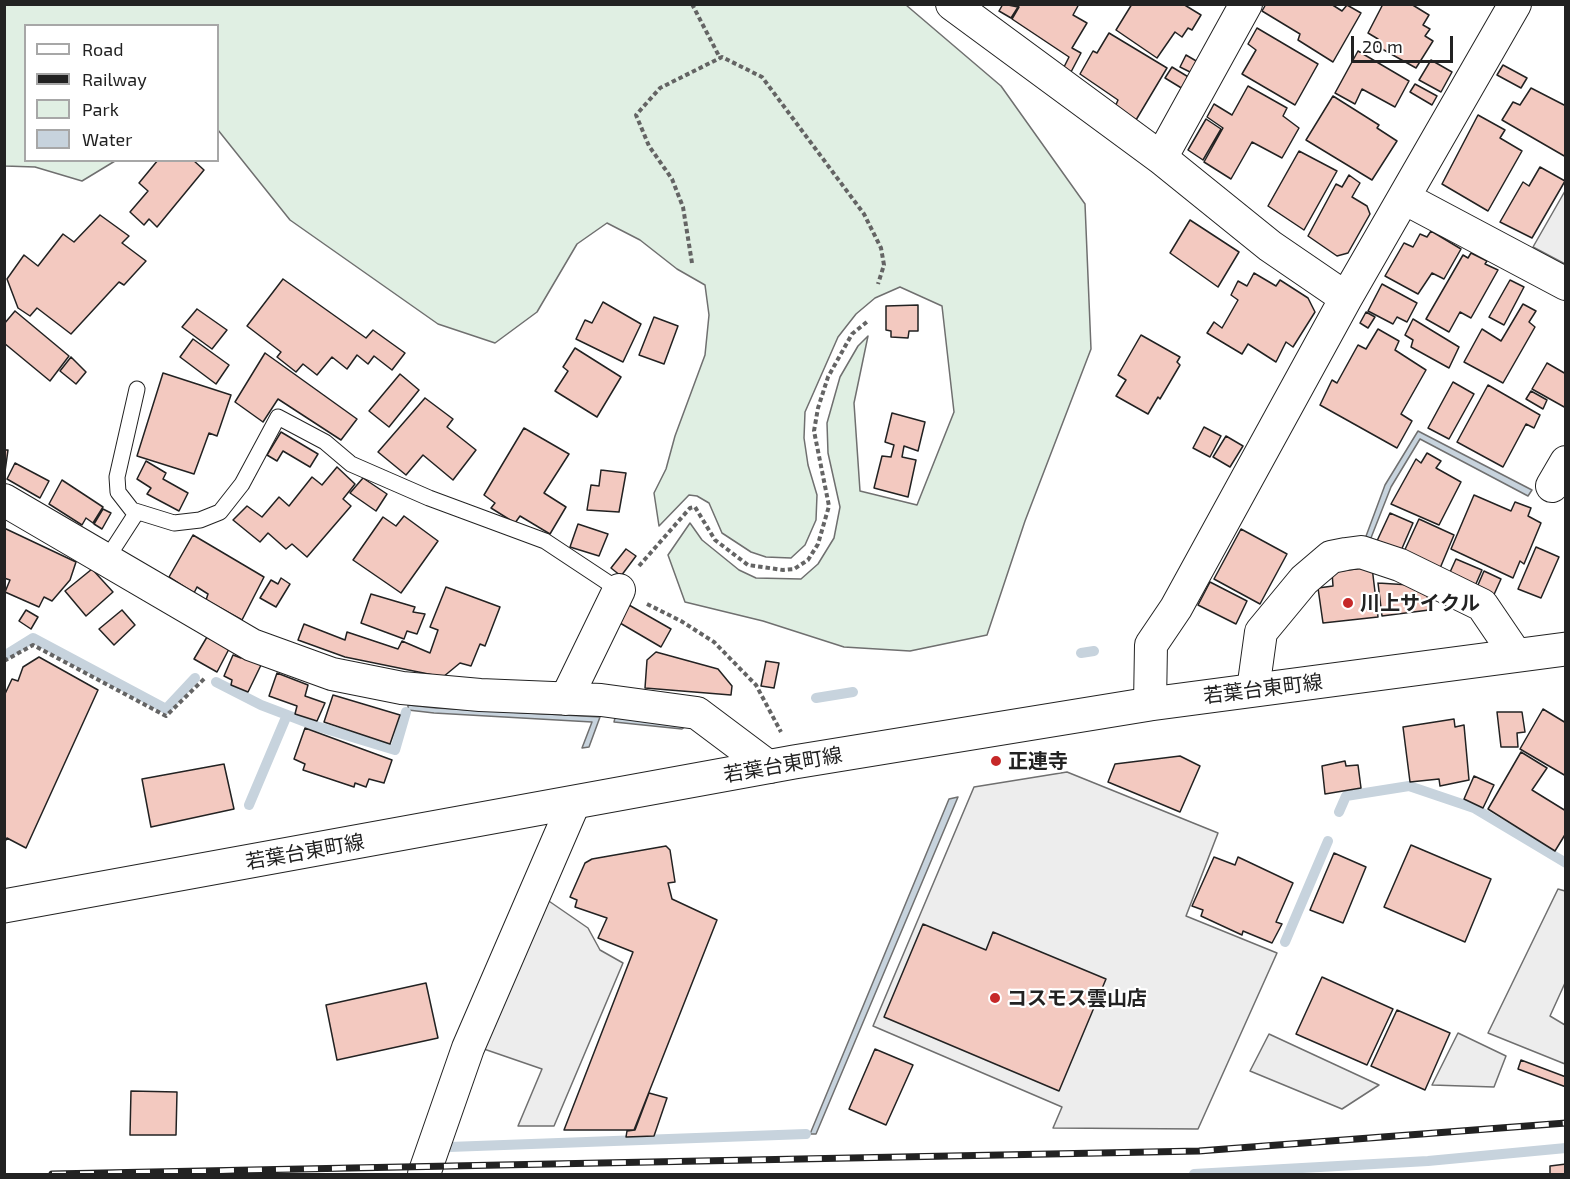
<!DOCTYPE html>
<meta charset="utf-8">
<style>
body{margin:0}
#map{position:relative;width:1570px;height:1179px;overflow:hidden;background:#fff;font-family:"Exo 2",sans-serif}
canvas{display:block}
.frame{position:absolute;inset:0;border:6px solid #222;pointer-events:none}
.legend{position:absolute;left:24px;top:24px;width:195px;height:138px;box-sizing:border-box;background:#fff;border:2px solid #a7a7a7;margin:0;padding:8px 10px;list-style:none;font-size:18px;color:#222}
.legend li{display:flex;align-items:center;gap:12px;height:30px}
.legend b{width:30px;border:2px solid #a7a7a7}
.scale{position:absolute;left:1351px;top:36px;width:102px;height:27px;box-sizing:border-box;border:3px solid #222;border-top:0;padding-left:8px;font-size:18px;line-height:21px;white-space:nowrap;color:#222;-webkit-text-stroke:4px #fff;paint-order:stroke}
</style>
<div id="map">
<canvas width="1570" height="1179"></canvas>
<div class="frame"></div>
<ul class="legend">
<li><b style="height:8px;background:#fff"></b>Road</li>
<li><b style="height:8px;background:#222"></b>Railway</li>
<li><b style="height:16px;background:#e0efe3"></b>Park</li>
<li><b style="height:16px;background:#c7d3dd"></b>Water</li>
</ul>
<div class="scale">20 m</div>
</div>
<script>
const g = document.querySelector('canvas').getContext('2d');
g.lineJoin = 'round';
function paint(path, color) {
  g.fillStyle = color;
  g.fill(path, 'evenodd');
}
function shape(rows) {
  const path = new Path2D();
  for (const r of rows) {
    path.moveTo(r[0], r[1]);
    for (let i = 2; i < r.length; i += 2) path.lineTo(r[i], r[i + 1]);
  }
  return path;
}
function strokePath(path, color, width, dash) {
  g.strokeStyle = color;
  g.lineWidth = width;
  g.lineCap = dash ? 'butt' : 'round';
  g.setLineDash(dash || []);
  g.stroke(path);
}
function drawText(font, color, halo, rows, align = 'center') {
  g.font = font + ' "Exo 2","Noto Sans JP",sans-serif';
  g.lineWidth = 4.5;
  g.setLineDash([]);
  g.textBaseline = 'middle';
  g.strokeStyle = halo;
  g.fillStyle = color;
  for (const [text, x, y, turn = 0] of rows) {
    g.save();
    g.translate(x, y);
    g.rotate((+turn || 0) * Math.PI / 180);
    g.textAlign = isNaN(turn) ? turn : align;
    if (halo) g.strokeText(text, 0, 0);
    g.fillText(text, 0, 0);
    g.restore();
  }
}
const green = shape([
 [5,4,906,5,1001,86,1085,204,1091,349,1025,521,987,635,910,651,844,647,763,621,685,602,668,555,690,523,702,540,739,570,756,578,801,579,818,564,834,538,840,507,828,453,827,423,840,377,858,346,868,336,854,403,860,491,917,505,954,412,942,306,900,287,875,298,856,314,838,337,805,412,804,438,808,465,817,495,816,520,805,545,791,558,766,557,751,552,722,533,709,503,697,496,689,495,659,526,654,493,666,469,675,436,705,355,709,315,705,285,677,269,640,240,607,223,577,244,537,312,495,343,438,324,290,220,218,130,218,26,26,26,26,160,115,161,82,181,35,167,5,166,5,4]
]);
paint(green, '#e0efe3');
strokePath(green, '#6f6f6f', 1.5);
const parking = shape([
 [1565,191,1565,264,1533,247,1565,191],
 [1067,772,1218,833,1186,916,1277,953,1198,1129,1053,1128,1062,1107,873,1026,974,787,1067,772],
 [1558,889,1565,891,1565,983,1550,1016,1565,1025,1565,1064,1488,1033,1558,889],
 [543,897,588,928,600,950,623,963,554,1126,518,1126,542,1069,481,1048,543,897],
 [1458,1033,1506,1056,1494,1087,1432,1085,1458,1033],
 [1269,1034,1379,1085,1342,1109,1250,1071,1269,1034]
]);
paint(parking, '#ededed');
strokePath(parking, '#6f6f6f', 1.5);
const water = shape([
 [1418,431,1532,490,1528,496,1420,439,1391,487,1367,548,1362,547,1385,485,1418,431],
 [408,705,436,708,600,717,589,747,582,748,592,722,434,713,408,710,408,705],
 [615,718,689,724,682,729,614,722,615,718],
 [958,797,816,1134,810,1134,949,799,958,797]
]);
paint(water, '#c7d3dd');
strokePath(water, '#6f6f6f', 1.5);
strokePath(shape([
 [1081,653,1094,651],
 [4,656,33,638,166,709,195,678],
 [216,682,261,705,316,726,395,750,406,712],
 [816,698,853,692],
 [249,805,287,715],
 [1339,812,1346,796,1409,786,1474,808,1566,863],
 [1285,942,1328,841],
 [449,1147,806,1134],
 [1194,1174,1428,1161,1566,1148]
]), '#c7d3dd', 10);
const building = shape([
 [1003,4,1018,7,1011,18,999,11,1003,4],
 [1016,4,1079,4,1073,15,1087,23,1072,48,1081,53,1071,72,1064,67,1069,57,1012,19,1019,7,1016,4],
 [1132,4,1183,4,1201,15,1192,30,1188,28,1182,37,1175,32,1157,58,1116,30,1132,4],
 [1266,4,1331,4,1342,11,1347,5,1361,13,1333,62,1298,40,1300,34,1262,11,1266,4],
 [1383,4,1411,4,1429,15,1423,25,1430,29,1425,36,1433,41,1416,68,1375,45,1378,39,1368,33,1383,4],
 [1257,28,1318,64,1295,105,1242,74,1256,50,1248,44,1257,28],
 [1109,33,1167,68,1136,120,1115,107,1118,100,1080,74,1093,51,1097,53,1109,33],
 [1358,51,1409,81,1395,107,1362,89,1355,104,1335,93,1358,51],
 [1186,55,1198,62,1192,73,1180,67,1186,55],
 [1431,60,1452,72,1441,92,1419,80,1431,60],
 [1503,65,1527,78,1521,88,1497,75,1503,65],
 [1172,67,1190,78,1183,89,1165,78,1172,67],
 [1415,84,1437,96,1432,105,1410,92,1415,84],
 [1248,86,1287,108,1283,116,1299,128,1282,158,1252,142,1231,179,1204,162,1223,128,1207,117,1214,104,1232,115,1248,86],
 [1531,88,1566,106,1566,157,1502,120,1513,102,1520,105,1531,88],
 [1333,96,1379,125,1377,128,1397,141,1372,180,1306,140,1333,96],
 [1478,115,1505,130,1500,138,1522,151,1488,211,1442,184,1478,115],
 [1206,119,1221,129,1203,160,1188,150,1206,119],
 [1299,151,1337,171,1304,230,1268,206,1299,151],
 [158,160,193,160,204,170,157,227,149,219,144,225,130,212,148,191,139,183,158,160],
 [1540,167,1565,181,1532,238,1500,222,1523,182,1529,186,1540,167],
 [1349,175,1360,183,1352,197,1367,206,1370,214,1348,253,1337,256,1308,236,1336,184,1342,187,1349,175],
 [100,215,129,236,122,243,146,261,124,285,119,282,71,334,37,308,30,316,18,308,7,279,24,255,38,266,63,234,74,242,100,215],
 [1190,220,1239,252,1218,287,1170,253,1190,220],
 [1431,231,1461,249,1444,279,1432,273,1418,294,1385,276,1404,243,1413,247,1420,234,1427,237,1431,231],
 [1471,253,1487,261,1485,264,1498,270,1471,318,1460,312,1449,332,1426,319,1463,255,1468,258,1471,253],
 [1254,273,1276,286,1280,280,1308,298,1315,312,1293,347,1286,342,1276,362,1248,344,1242,354,1207,333,1214,322,1222,328,1238,300,1231,295,1238,281,1247,286,1254,273],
 [283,279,366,338,373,330,405,353,392,370,374,356,368,364,357,355,347,369,332,357,317,375,303,364,296,372,277,357,281,352,247,326,283,279],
 [1510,280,1524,287,1504,325,1489,317,1510,280],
 [1382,284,1417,303,1407,322,1397,317,1393,324,1368,311,1382,284],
 [603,302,641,324,623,362,576,339,585,320,592,323,603,302],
 [1523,304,1536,311,1529,322,1535,327,1503,383,1464,362,1482,329,1501,341,1523,304],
 [918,305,918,331,909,331,908,338,891,337,891,331,886,330,886,306,918,305],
 [197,309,227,330,212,349,182,327,197,309],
 [15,311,69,356,50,381,4,343,4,324,15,311],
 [1366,312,1375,317,1368,328,1360,323,1366,312],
 [654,317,678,326,664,364,639,355,654,317],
 [1413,319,1459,347,1449,368,1411,347,1413,340,1405,335,1413,319],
 [1378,329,1399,341,1395,350,1426,370,1401,414,1412,421,1397,448,1320,405,1332,380,1337,383,1358,345,1366,349,1378,329],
 [1141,335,1180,357,1177,362,1180,365,1160,399,1158,397,1148,414,1116,396,1126,380,1118,375,1141,335],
 [193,339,229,365,216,384,180,357,193,339],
 [575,348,621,377,597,417,555,391,568,371,563,367,575,348],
 [265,353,357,419,341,440,278,399,263,422,235,402,265,353],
 [71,357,86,372,76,384,60,371,71,357],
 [1547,363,1566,374,1566,408,1532,389,1547,363],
 [163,373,231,395,217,436,209,433,194,474,137,456,163,373],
 [400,374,419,390,389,427,369,411,400,374],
 [1453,382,1474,394,1449,439,1428,428,1453,382],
 [1488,385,1540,415,1534,428,1526,424,1503,467,1457,442,1488,385],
 [1531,391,1547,400,1543,409,1526,399,1531,391],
 [425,398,453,419,447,427,476,450,453,480,423,455,406,475,378,452,425,398],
 [892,413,925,422,918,451,904,446,902,457,916,460,908,497,874,488,882,456,891,457,894,445,885,442,892,413],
 [1204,427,1221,436,1210,457,1193,448,1204,427],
 [524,428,569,454,544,493,566,507,550,534,520,516,515,523,491,508,495,503,484,495,524,428],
 [281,432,318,454,310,467,283,451,277,461,267,455,281,432],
 [1226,436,1243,446,1230,467,1213,457,1226,436],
 [4,450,8,450,4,479,4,450],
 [1427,453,1441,461,1436,468,1461,482,1439,525,1391,504,1416,459,1421,463,1427,453],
 [146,461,166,473,163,479,188,493,179,511,147,494,151,488,137,479,146,461],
 [15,463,49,481,40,498,7,479,15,463],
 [337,467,355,484,343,499,351,506,307,557,292,544,286,549,268,533,260,542,233,520,247,506,262,517,279,497,289,506,312,477,322,485,337,467],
 [601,470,626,473,619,512,587,510,591,485,599,486,601,470],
 [363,478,387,494,376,511,350,493,363,478],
 [62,480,103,507,93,523,86,518,82,525,49,504,62,480],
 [1474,495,1511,511,1515,502,1531,508,1528,516,1541,523,1524,564,1520,561,1513,578,1451,549,1474,495],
 [103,509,111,513,102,529,94,524,103,509],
 [1390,513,1413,523,1400,553,1376,543,1390,513],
 [404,516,438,541,401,593,353,560,383,517,396,526,404,516],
 [1419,519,1454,535,1438,573,1402,556,1419,519],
 [578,524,608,534,599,556,570,547,578,524],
 [4,528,76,562,70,580,52,601,44,597,39,607,5,592,10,580,4,578,4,528],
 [1241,529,1287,554,1260,604,1214,579,1241,529],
 [193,535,264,577,242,620,206,600,208,594,197,587,194,593,169,577,193,535],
 [1536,547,1559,557,1541,598,1518,589,1536,547],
 [626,549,636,556,621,576,611,568,626,549],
 [1456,559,1482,570,1472,593,1446,581,1456,559],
 [1372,567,1378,617,1323,623,1318,588,1333,586,1332,572,1372,567],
 [92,569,113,592,86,616,65,591,92,569],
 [1484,571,1501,579,1492,599,1475,592,1484,571],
 [281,578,290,584,276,607,260,598,271,580,278,584,281,578],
 [1210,582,1247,601,1236,624,1198,605,1210,582],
 [1378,583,1426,586,1429,610,1382,616,1378,583],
 [446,587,500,607,485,646,480,644,471,666,460,663,443,677,345,657,298,640,304,624,345,640,347,632,398,649,402,641,430,653,438,630,430,627,446,587],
 [371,594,415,607,413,612,425,614,417,634,407,631,404,639,361,623,371,594],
 [629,605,671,629,661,647,620,623,629,605],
 [26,610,38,617,31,629,19,621,26,610],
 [122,610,135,625,114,645,99,629,122,610],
 [207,637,229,649,217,672,194,659,207,637],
 [656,652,718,669,732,686,731,695,645,688,647,660,656,652],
 [243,654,262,663,248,692,231,685,232,680,224,676,233,655,241,658,243,654],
 [39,657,98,690,26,848,7,838,4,843,4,696,12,679,18,681,23,667,39,657],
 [766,661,779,663,774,688,761,686,766,661],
 [277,673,308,685,305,696,325,703,317,721,295,714,297,706,269,696,277,673],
 [333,695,400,715,390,744,324,722,333,695],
 [1543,709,1566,723,1566,776,1520,749,1543,709],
 [1497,712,1522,712,1525,732,1517,733,1518,747,1501,747,1497,712],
 [1454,719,1455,727,1464,725,1469,780,1440,786,1439,779,1410,782,1403,727,1454,719],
 [305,728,392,760,384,783,369,779,366,787,355,783,354,787,303,770,305,764,294,759,305,728],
 [1521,752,1547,768,1532,790,1566,811,1566,833,1555,851,1488,809,1521,752],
 [1180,756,1200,766,1180,812,1108,782,1115,764,1180,756],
 [1345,761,1346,766,1358,765,1361,788,1325,794,1322,766,1345,761],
 [224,764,234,809,151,827,142,779,224,764],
 [1474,776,1494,785,1483,808,1464,799,1474,776],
 [1411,845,1491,879,1465,942,1384,907,1411,845],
 [666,846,670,850,675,882,668,883,672,899,717,920,634,1130,564,1130,633,952,598,938,607,918,575,907,577,900,570,897,585,863,592,859,666,846],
 [1334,853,1366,867,1343,923,1310,910,1334,853],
 [1214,857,1235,865,1238,857,1293,883,1276,922,1282,924,1272,943,1243,931,1242,935,1201,916,1203,910,1192,906,1214,857],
 [923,924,986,950,993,932,1106,979,1059,1091,884,1017,923,924],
 [1322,977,1393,1009,1367,1065,1296,1034,1322,977],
 [426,983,438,1038,337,1060,326,1005,426,983],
 [1397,1010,1450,1033,1425,1090,1371,1066,1397,1010],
 [875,1049,913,1065,886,1125,849,1109,875,1049],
 [1521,1060,1566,1077,1566,1087,1518,1069,1521,1060],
 [131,1091,177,1092,176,1135,130,1135,131,1091],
 [649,1093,667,1098,654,1136,626,1137,627,1131,635,1130,649,1093],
 [1566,1164,1566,1174,1550,1174,1550,1166,1566,1164]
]);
paint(building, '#f3c9c0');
strokePath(building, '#222', 1.5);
const lane = shape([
 [137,389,117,477,118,492,132,510,174,523,200,520,220,512,242,484,278,417,325,442,351,464,429,498,545,541,619,590],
 [106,560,137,512]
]);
const street = shape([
 [952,4,1161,158,1270,246,1346,298],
 [1161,158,1246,4],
 [1406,199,1566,284],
 [1552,486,1566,462],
 [4,500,252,645,332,674,402,688,480,695,601,700,697,713,769,767],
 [1253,690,1261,632,1304,580,1331,557,1346,554,1361,552,1400,565,1482,605,1516,655],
 [566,699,619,590],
 [1150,704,1151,645,1176,608,1346,298,1515,4],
 [424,1174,468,1048,574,803]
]);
const secondary = shape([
 [4,906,794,762,1150,704,1566,649]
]);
strokePath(lane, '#222', 17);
strokePath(street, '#222', 34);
strokePath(secondary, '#222', 35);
strokePath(shape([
 [692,4,720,58],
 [692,263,683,207,672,179,649,146,636,115,660,88,722,57,762,77,864,214,881,248,884,265,878,284],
 [639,566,690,508,695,507,715,540,748,565,783,570,794,569,808,560,818,544,829,506,814,431,818,408,828,377,852,334,868,321],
 [647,604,681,621,714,642,756,685,781,732],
 [4,661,33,645,166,716,205,678]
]), '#646464', 4, [4.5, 3]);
strokePath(lane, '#fff', 15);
strokePath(street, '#fff', 32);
strokePath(secondary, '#fff', 33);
const rail = shape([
 [52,1174,1199,1151,1566,1123]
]);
strokePath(rail, '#222', 7);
strokePath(rail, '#fff', 4.5, [14]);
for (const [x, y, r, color] of [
 [1348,603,6,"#c62828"],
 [996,761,6,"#c62828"],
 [995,998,6,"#c62828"]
]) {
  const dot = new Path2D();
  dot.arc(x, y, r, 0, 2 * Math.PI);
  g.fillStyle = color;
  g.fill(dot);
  strokePath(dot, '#fff', 2);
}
drawText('bold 20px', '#222', '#fff', [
 ["川上サイクル",1360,603],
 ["正連寺",1008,761],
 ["コスモス雲山店",1007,998]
], 'left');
drawText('20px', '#222', '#fff', [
 ["若葉台東町線",1263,689,-7],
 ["若葉台東町線",783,765,-10],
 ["若葉台東町線",305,852,-10]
]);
</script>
